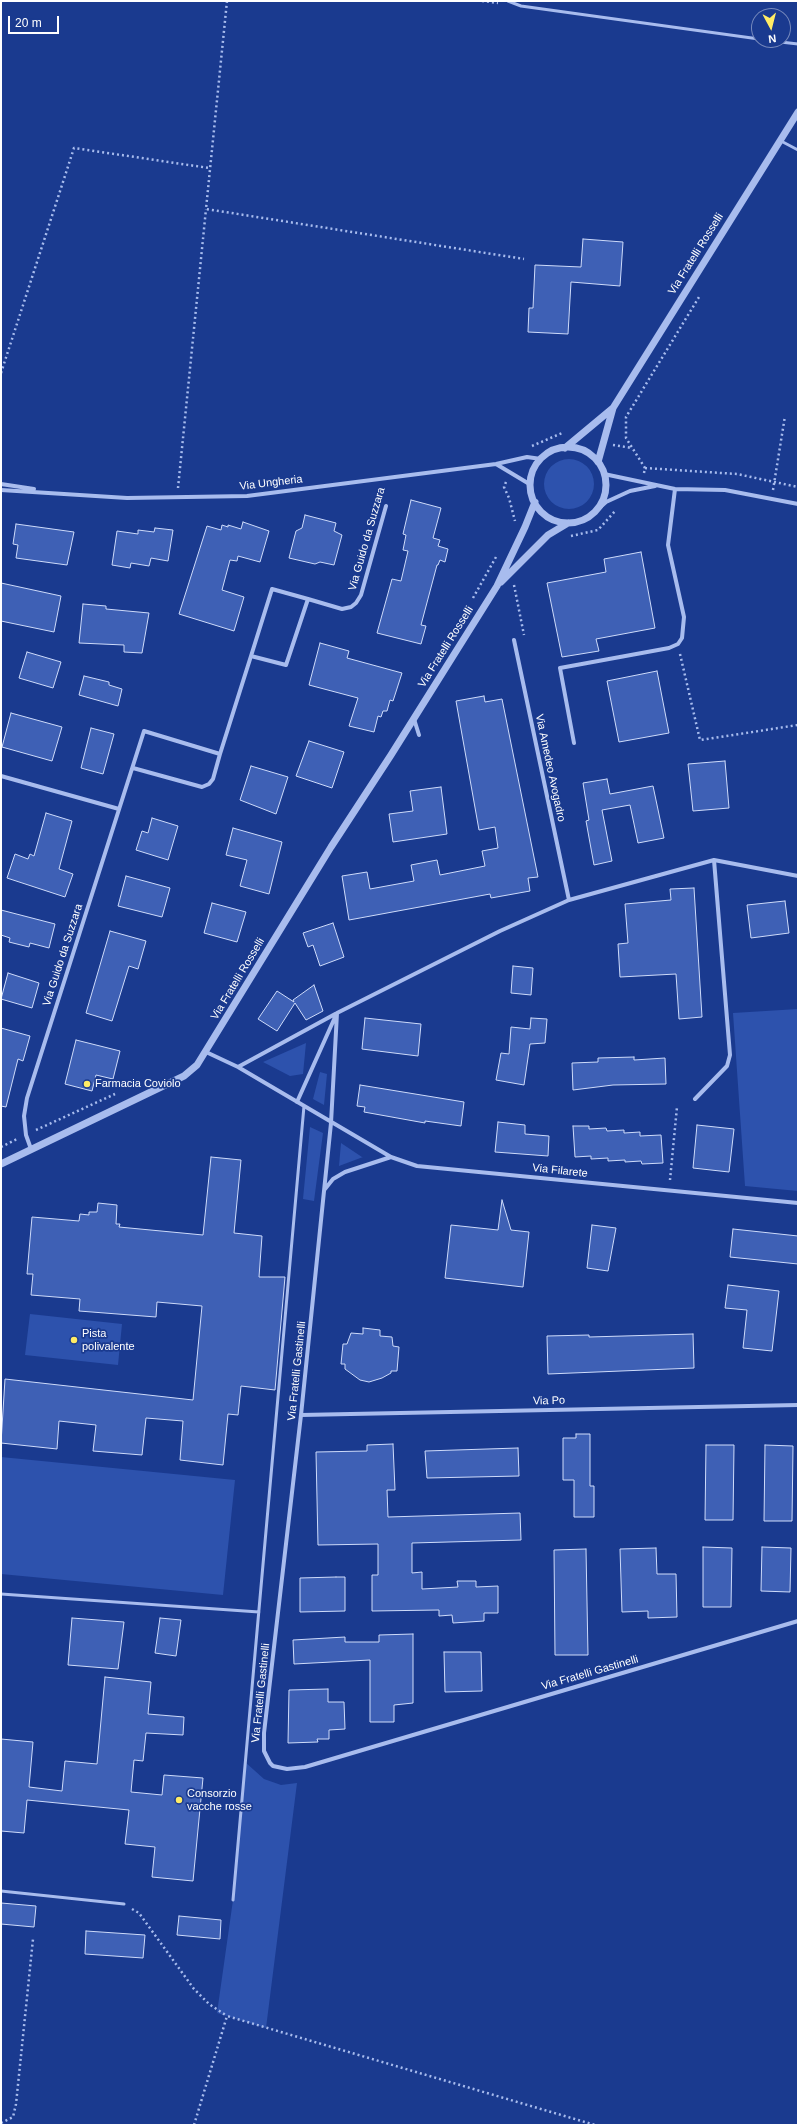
<!DOCTYPE html>
<style>
body{margin:0}
#map{position:relative;width:799px;height:2126px;overflow:hidden;background:#1a3a8f;font-family:Arial,sans-serif}
canvas{display:block}
.frame{position:absolute;inset:0;border:2px solid #fff;pointer-events:none}
.north{position:absolute;left:751px;top:8px;width:40px;height:40px;box-sizing:border-box;background:#1a3a8f;border:1px solid #7689bc;border-radius:50%;rotate:173deg;font-size:11px;font-weight:700;line-height:16px;text-align:center;color:#fff}
.north::after{content:'';display:block;margin:auto;width:14px;height:18px;background:#ffec65;clip-path:polygon(50% 0,100% 100%,50% 72%,0 100%)}
.scale{position:absolute;left:8px;top:16px;width:51px;height:18px;box-sizing:border-box;border:2px solid #fff;border-top:0;padding-left:5px;font-size:12px;line-height:14px;white-space:nowrap;color:#fff;-webkit-text-stroke:3px #1a3a8f;paint-order:stroke}
</style>
<div id="map">
<canvas width="799" height="2126"></canvas>
<div class="frame"></div>
<div class="north">N</div>
<div class="scale">20 m</div>
</div>
<script>
const g = document.querySelector('canvas').getContext('2d');
g.lineJoin = 'round';
function paint(path, color) {
  g.fillStyle = color;
  g.fill(path, 'evenodd');
}
function shape(rows) {
  const path = new Path2D();
  for (const r of rows) {
    if (r.length === 3) {
      path.moveTo(r[0] + r[2], r[1]);
      path.arc(r[0], r[1], r[2], 0, 2 * Math.PI);
      continue;
    }
    path.moveTo(r[0], r[1]);
    for (let i = 2; i < r.length; i += 2) path.lineTo(r[i], r[i + 1]);
  }
  return path;
}
function strokePath(path, color, width, dash) {
  g.strokeStyle = color;
  g.lineWidth = width;
  g.lineCap = dash ? 'butt' : 'round';
  g.setLineDash(dash || []);
  g.stroke(path);
}
function drawText(font, color, halo, rows, align = 'center') {
  g.font = font + ' Arial,sans-serif';
  g.lineWidth = 3.5;
  g.setLineDash([]);
  g.textBaseline = 'middle';
  g.strokeStyle = halo;
  g.fillStyle = color;
  for (const [text, x, y, turn = 0] of rows) {
    g.save();
    g.translate(x, y);
    g.rotate((+turn || 0) * Math.PI / 180);
    g.textAlign = isNaN(turn) ? turn : align;
    if (halo) g.strokeText(text, 0, 0);
    g.fillText(text, 0, 0);
    g.restore();
  }
}
paint(shape([
 [569,484,25],
 [798,1009,798,1191,745,1186,733,1013],
 [306,1043,303,1074,290,1076,263,1062],
 [320,1072,327,1074,324,1105,313,1099],
 [310,1127,323,1133,314,1201,303,1199],
 [341,1143,362,1157,363,1157,339,1166],
 [30,1314,122,1324,118,1365,25,1355],
 [1,1457,235,1480,223,1595,1,1574],
 [245,1762,264,1779,281,1785,297,1783,266,2028,217,2013,233,1900]
]), '#2d52ad');
const building = shape([
 [583,239,623,242,620,286,571,282,568,334,528,332,529,308,533,308,535,265,581,267,583,239],
 [411,500,441,508,433,538,440,540,438,546,448,549,445,562,440,560,438,565,437,565,421,625,426,626,421,644,377,633,392,579,401,581,408,551,403,550,406,535,403,534,411,500],
 [305,515,336,523,334,531,342,535,334,565,320,562,315,564,289,558,296,531,302,528,305,515],
 [243,522,269,531,260,562,238,556,237,561,230,560,222,590,244,597,234,631,179,614,207,526,221,530,222,525,228,527,228,525,241,529,243,522],
 [16,524,74,532,67,565,16,558,18,545,13,544,16,524],
 [155,528,173,530,168,561,151,558,149,566,131,563,130,568,112,565,117,531,138,534,138,530,154,532,155,528],
 [641,552,655,628,596,639,599,651,562,657,547,583,606,572,604,559,641,552],
 [1,583,61,596,54,632,1,621,1,583],
 [83,604,106,606,106,609,149,613,142,653,124,652,124,645,79,643,83,604],
 [320,643,349,651,347,658,402,673,393,701,390,700,387,711,383,711,381,717,378,716,374,732,349,726,358,698,309,685,320,643],
 [27,652,61,662,53,688,19,678,27,652],
 [657,671,669,733,619,742,607,681,657,671],
 [84,676,109,682,109,685,122,689,118,706,79,695,84,676],
 [484,696,485,702,502,699,538,877,528,878,530,891,491,898,490,894,349,920,342,876,367,872,370,889,414,881,411,865,437,860,440,875,485,866,482,851,498,848,495,827,479,830,456,701,484,696],
 [11,713,62,727,52,761,2,747,11,713],
 [91,728,114,734,103,774,81,768,91,728],
 [309,741,344,752,332,788,296,776,309,741],
 [725,761,729,808,693,811,688,764,725,761],
 [251,766,288,777,276,814,240,800,251,766],
 [607,779,610,794,653,786,664,838,638,843,630,805,602,810,612,861,594,865,586,821,589,820,583,783,607,779],
 [441,787,447,834,393,842,389,814,413,811,410,791,441,787],
 [46,813,72,821,59,869,73,874,65,897,7,878,15,854,28,859,30,854,34,856,46,813],
 [152,818,178,826,168,860,136,850,142,831,148,833,152,818],
 [233,828,282,842,269,894,240,886,247,860,226,855,233,828],
 [126,876,170,888,162,917,118,906,126,876],
 [694,888,702,1017,679,1019,676,974,620,977,618,944,628,943,625,904,671,900,670,889,694,888],
 [785,901,789,933,751,938,747,905,785,901],
 [212,903,246,912,237,942,204,933,212,903],
 [1,910,55,924,49,948,30,943,29,947,9,942,10,938,1,935,1,910],
 [333,923,344,957,320,966,313,945,308,947,303,933,333,923],
 [110,931,146,941,138,969,129,966,112,1021,86,1013,110,931],
 [513,966,533,968,531,995,511,993,513,966],
 [8,973,39,983,32,1008,1,999,8,973],
 [314,985,323,1011,306,1020,295,1003,277,1031,258,1019,277,991,294,1002,293,1000,314,985],
 [365,1018,421,1024,418,1056,362,1049,365,1018],
 [531,1018,547,1019,545,1043,530,1044,524,1085,496,1080,501,1053,509,1054,511,1027,530,1029,531,1018],
 [1,1028,30,1036,23,1061,18,1059,6,1107,1,1106,1,1028],
 [76,1040,120,1051,113,1079,96,1075,92,1091,65,1084,76,1040],
 [634,1057,634,1060,665,1058,666,1084,613,1085,573,1090,572,1063,598,1062,598,1058,634,1057],
 [360,1085,464,1102,461,1126,425,1121,425,1123,364,1112,365,1107,357,1106,360,1085],
 [498,1122,525,1125,525,1134,549,1136,548,1156,495,1152,498,1122],
 [697,1125,734,1129,729,1172,693,1168,697,1125],
 [573,1126,589,1126,589,1129,606,1128,607,1131,624,1130,624,1133,640,1132,640,1136,661,1135,663,1163,642,1164,641,1161,625,1162,625,1160,608,1161,608,1158,591,1159,591,1156,575,1157,573,1126],
 [211,1157,241,1160,234,1233,262,1236,259,1277,285,1277,275,1390,241,1386,238,1415,228,1414,223,1465,180,1460,183,1421,146,1418,142,1455,93,1451,96,1425,59,1421,57,1449,1,1443,5,1379,193,1400,202,1306,157,1302,156,1317,79,1311,80,1299,31,1295,33,1274,27,1274,32,1217,79,1221,80,1214,89,1215,89,1212,97,1212,98,1203,117,1205,116,1224,120,1224,119,1227,203,1235,211,1157],
 [502,1200,511,1230,529,1232,523,1287,445,1278,451,1225,498,1230,502,1200],
 [592,1225,616,1228,608,1271,587,1268,592,1225],
 [733,1229,798,1236,798,1264,730,1257,733,1229],
 [728,1285,779,1291,772,1351,743,1348,747,1310,725,1308,728,1285],
 [363,1328,380,1330,380,1336,392,1337,393,1346,399,1347,397,1371,391,1371,391,1373,382,1378,369,1382,360,1380,345,1369,345,1364,341,1364,343,1344,347,1344,351,1333,363,1334,363,1328],
 [693,1334,694,1368,548,1374,547,1336,589,1335,589,1337,693,1334],
 [576,1434,590,1434,590,1486,594,1486,594,1517,574,1517,574,1480,563,1480,563,1438,576,1438,576,1434],
 [393,1444,395,1490,387,1490,388,1517,520,1513,521,1540,412,1543,412,1573,422,1572,422,1589,458,1587,457,1581,476,1581,476,1587,498,1586,498,1613,484,1613,484,1621,453,1623,452,1615,439,1616,439,1610,372,1611,372,1575,378,1575,378,1544,318,1545,316,1452,367,1451,367,1445,393,1444],
 [706,1445,734,1445,733,1520,705,1520,706,1445],
 [765,1445,793,1446,792,1521,764,1521,765,1445],
 [518,1448,519,1476,427,1478,425,1451,518,1448],
 [703,1547,732,1548,731,1607,703,1607,703,1547],
 [762,1547,791,1548,790,1592,761,1591,762,1547],
 [656,1548,657,1574,676,1574,677,1617,648,1618,648,1611,622,1612,620,1549,656,1548],
 [586,1549,588,1655,555,1655,554,1550,586,1549],
 [336,1577,345,1577,345,1611,300,1612,300,1578,336,1577],
 [72,1618,124,1622,118,1669,68,1665,72,1618],
 [160,1618,181,1620,176,1656,155,1653,160,1618],
 [413,1634,413,1703,394,1705,394,1722,370,1722,370,1660,294,1664,293,1640,345,1637,345,1642,379,1642,379,1635,413,1634],
 [444,1652,481,1652,482,1691,445,1692,444,1652],
 [105,1677,151,1682,148,1714,184,1717,183,1735,146,1733,143,1761,134,1760,131,1792,162,1795,164,1775,203,1778,193,1881,152,1877,155,1847,125,1844,129,1810,27,1800,24,1833,1,1831,1,1739,33,1742,29,1787,62,1791,65,1761,97,1764,105,1677],
 [328,1689,328,1702,344,1702,345,1729,329,1730,329,1739,317,1739,318,1742,288,1743,289,1690,328,1689],
 [1,1903,36,1906,34,1927,1,1924,1,1903],
 [179,1916,221,1920,220,1939,177,1935,179,1916],
 [86,1931,145,1935,143,1958,85,1954,86,1931]
]);
paint(building, '#3e60b5');
strokePath(building, '#cedbfa', 1);
strokePath(shape([
 [227,1,206,209,524,259],
 [482,1,498,3],
 [1,373,74,148,209,168],
 [613,445,632,448],
 [532,446,562,433],
 [645,468,737,474,798,487],
 [644,473,645,468,626,438,626,417,699,297],
 [506,482,504,487,509,498,515,521],
 [178,488,206,209],
 [773,490,785,416],
 [571,536,598,530,616,510],
 [514,585,524,635],
 [473,598,496,557],
 [680,654,700,740,798,725],
 [36,1130,115,1094],
 [1,1147,17,1139],
 [670,1180,677,1107],
 [132,1909,139,1913,194,1989,209,2004,227,2016],
 [1,2123,13,2117,16,2104,33,1939],
 [194,2125,227,2016,595,2125]
]), '#a8bcee', 2.5, [2, 3]);
strokePath(shape([
 [508,1,521,6,759,39],
 [763,40,798,44],
 [781,141,798,150],
 [1,1594,259,1612],
 [1,1891,124,1904],
 [233,1900,304,1106]
]), '#a8bcee', 3);
strokePath(shape([
 [496,464,531,485],
 [604,474,675,489,725,490,798,504],
 [1,484,34,489],
 [1,490,127,498,247,496,496,464,527,457,541,459],
 [597,510,606,502,630,491,655,486],
 [308,599,342,609,351,607,356,603,361,595,386,506],
 [514,640,569,900],
 [414,719,419,735],
 [574,743,560,668,669,648,678,644,682,638,684,617,668,545,675,489],
 [220,754,251,656,272,589,308,599,286,665,251,656],
 [1,776,119,809],
 [337,1013,331,1123,301,1415,264,1733,264,1751,270,1763,273,1766,287,1769,305,1767,798,1621],
 [206,1052,238,1067,391,1157,417,1166,798,1203],
 [238,1067,337,1013,500,931,569,900,714,860,798,876],
 [695,1099,727,1066,730,1055,714,860],
 [297,1102,336,1015],
 [31,1149,26,1135,24,1116,27,1098,144,731,220,754,213,779,209,784,202,787,133,768],
 [325,1189,333,1179,345,1172,391,1157],
 [301,1415,798,1405]
]), '#a8bcee', 4);
strokePath(shape([
 [568,485,38],
 [565,448,613,408],
 [598,462,613,408,798,112],
 [501,582,548,535,568,523],
 [1,1164,184,1076,197,1065,331,847,391,755,497,586,525,527,535,502]
]), '#a8bcee', 7);
for (const [x, y, r, color] of [
 [87,1084,4,"#ffec65"],
 [74,1340,4,"#ffec65"],
 [179,1800,4,"#ffec65"]
]) {
  const dot = new Path2D();
  dot.arc(x, y, r, 0, 2 * Math.PI);
  g.fillStyle = color;
  g.fill(dot);
  strokePath(dot, '#1a3a8f', 1.5);
}
drawText('11px', '#fff', '#1a3a8f', [
 ["Via Fratelli Rosselli",696,254,-58],
 ["Via Ungheria",271,483,-7],
 ["Via Guido da Suzzara",367,539,-74],
 ["Via Fratelli Rosselli",446,647,-58],
 ["Via Amedeo Avogadro",550,768,78],
 ["Via Guido da Suzzara",63,955,-72],
 ["Via Fratelli Rosselli",238,979,-59],
 ["Via Filarete",560,1171,6],
 ["Via Fratelli Gastinelli",297,1371,-84],
 ["Via Po",549,1401,-1],
 ["Via Fratelli Gastinelli",590,1673,-16],
 ["Via Fratelli Gastinelli",261,1693,-84]
]);
drawText('11px', '#fff', '#1a3a8f', [
 ["Farmacia Coviolo",95,1084],
 ["Pista",82,1334],
 ["polivalente",82,1347],
 ["Consorzio",187,1794],
 ["vacche rosse",187,1807]
], 'left');
</script>
